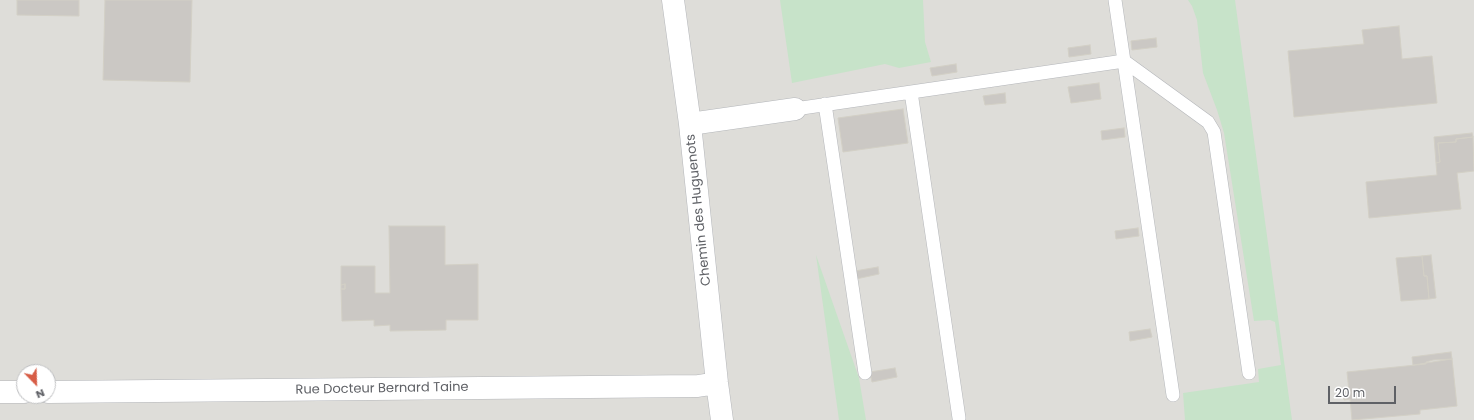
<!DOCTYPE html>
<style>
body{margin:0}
#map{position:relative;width:1474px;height:420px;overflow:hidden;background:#efeee7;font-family:Poppins,sans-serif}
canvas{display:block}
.north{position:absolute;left:16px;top:364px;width:40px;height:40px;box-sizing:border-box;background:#fff;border:1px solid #bfc0c2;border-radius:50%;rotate:157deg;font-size:11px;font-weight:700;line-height:16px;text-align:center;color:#5f6166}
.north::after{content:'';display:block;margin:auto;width:14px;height:18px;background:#d75d46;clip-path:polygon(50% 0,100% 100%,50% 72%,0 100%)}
.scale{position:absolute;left:1328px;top:386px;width:68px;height:18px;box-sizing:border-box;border:2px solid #5f6166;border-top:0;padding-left:5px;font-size:12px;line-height:14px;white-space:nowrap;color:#5f6166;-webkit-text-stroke:3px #fff;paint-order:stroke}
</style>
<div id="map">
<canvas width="1474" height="420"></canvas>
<div class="north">N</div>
<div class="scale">20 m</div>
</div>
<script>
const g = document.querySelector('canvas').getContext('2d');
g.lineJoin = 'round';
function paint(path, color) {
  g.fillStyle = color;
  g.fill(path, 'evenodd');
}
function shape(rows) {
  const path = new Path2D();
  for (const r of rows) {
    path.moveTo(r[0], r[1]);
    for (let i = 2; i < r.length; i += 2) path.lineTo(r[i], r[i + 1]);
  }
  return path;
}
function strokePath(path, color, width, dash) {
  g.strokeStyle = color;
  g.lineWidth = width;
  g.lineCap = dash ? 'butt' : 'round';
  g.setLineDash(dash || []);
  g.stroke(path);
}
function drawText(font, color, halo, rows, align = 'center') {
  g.font = font + ' Poppins,sans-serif';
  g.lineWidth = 3;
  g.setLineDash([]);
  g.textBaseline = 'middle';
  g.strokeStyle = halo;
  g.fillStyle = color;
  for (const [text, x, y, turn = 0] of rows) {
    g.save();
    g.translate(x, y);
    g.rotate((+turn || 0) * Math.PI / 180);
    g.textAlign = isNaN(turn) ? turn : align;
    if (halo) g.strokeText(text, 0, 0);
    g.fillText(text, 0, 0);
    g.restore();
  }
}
paint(shape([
 [0,0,1474,0,1474,420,0,420],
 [24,372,48,372,48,396,24,396]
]), '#deddd9');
paint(shape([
 [780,0,923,0,925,42,931,62,899,68,885,64,792,83],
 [1188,0,1235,0,1292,420,1185,420,1183,393,1259,382,1258,369,1281,365,1275,322,1270,320,1254,321,1224,133,1217,110,1203,73,1197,20,1192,6],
 [816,255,859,378,866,420,839,420]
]), '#c7e3c9');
const building = shape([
 [17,0,79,0,79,16,17,15,17,0],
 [105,0,192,0,190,82,103,80,105,0],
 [1399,26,1402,59,1432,56,1437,103,1294,117,1288,51,1364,44,1362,30,1399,26],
 [1156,38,1157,47,1132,50,1131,41,1156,38],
 [1090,45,1091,54,1069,57,1068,48,1090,45],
 [956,64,957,72,932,76,930,68,956,64],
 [1099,83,1101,99,1071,103,1068,87,1099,83],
 [1005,93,1006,103,985,105,983,96,1005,93],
 [903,109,908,143,843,152,838,118,903,109],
 [1124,128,1125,137,1102,140,1101,131,1124,128],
 [1472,133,1473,137,1456,139,1456,142,1438,143,1440,162,1436,163,1434,137,1472,133],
 [1473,137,1474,171,1457,173,1461,209,1369,218,1366,182,1437,175,1436,163,1440,162,1438,143,1456,142,1456,139,1473,137],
 [389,226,445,226,445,265,478,264,478,320,446,320,446,330,390,331,390,325,374,326,374,320,342,321,341,289,345,289,345,284,341,285,341,266,375,266,375,293,390,293,389,226],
 [1138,228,1139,236,1116,239,1115,231,1138,228],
 [1431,255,1436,298,1429,299,1427,276,1424,276,1422,256,1431,255],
 [1422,256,1424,276,1427,276,1429,299,1401,301,1396,258,1422,256],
 [878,267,879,274,856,279,855,271,878,267],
 [345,284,345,289,341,289,341,285,345,284],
 [1150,329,1152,337,1130,341,1129,332,1150,329],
 [1451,352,1452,359,1413,365,1412,357,1451,352],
 [1452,359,1457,406,1420,410,1420,414,1352,420,1350,399,1344,400,1343,392,1349,391,1347,372,1426,364,1426,362,1433,360,1452,359],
 [895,368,897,377,872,382,870,372,895,368]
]);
paint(building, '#cbc8c4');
strokePath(building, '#d3d0c6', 1);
const lane = shape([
 [1115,0,1173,395],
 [911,92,959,418],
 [825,104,865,373],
 [795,109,1124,61,1208,122,1214,132,1249,373]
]);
const street = shape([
 [673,0,690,124,717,383,722,420],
 [690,124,795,109],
 [0,392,24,392],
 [48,392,698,386,717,383]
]);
strokePath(lane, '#b4b6ba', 14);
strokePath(street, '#b4b6ba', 23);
strokePath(lane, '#fff', 13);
strokePath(street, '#fff', 22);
drawText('13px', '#5f6166', '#fff', [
 ["Chemin des Huguenots",699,210,-96],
 ["Rue Docteur Bernard Taine",382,389,-1]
]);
</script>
